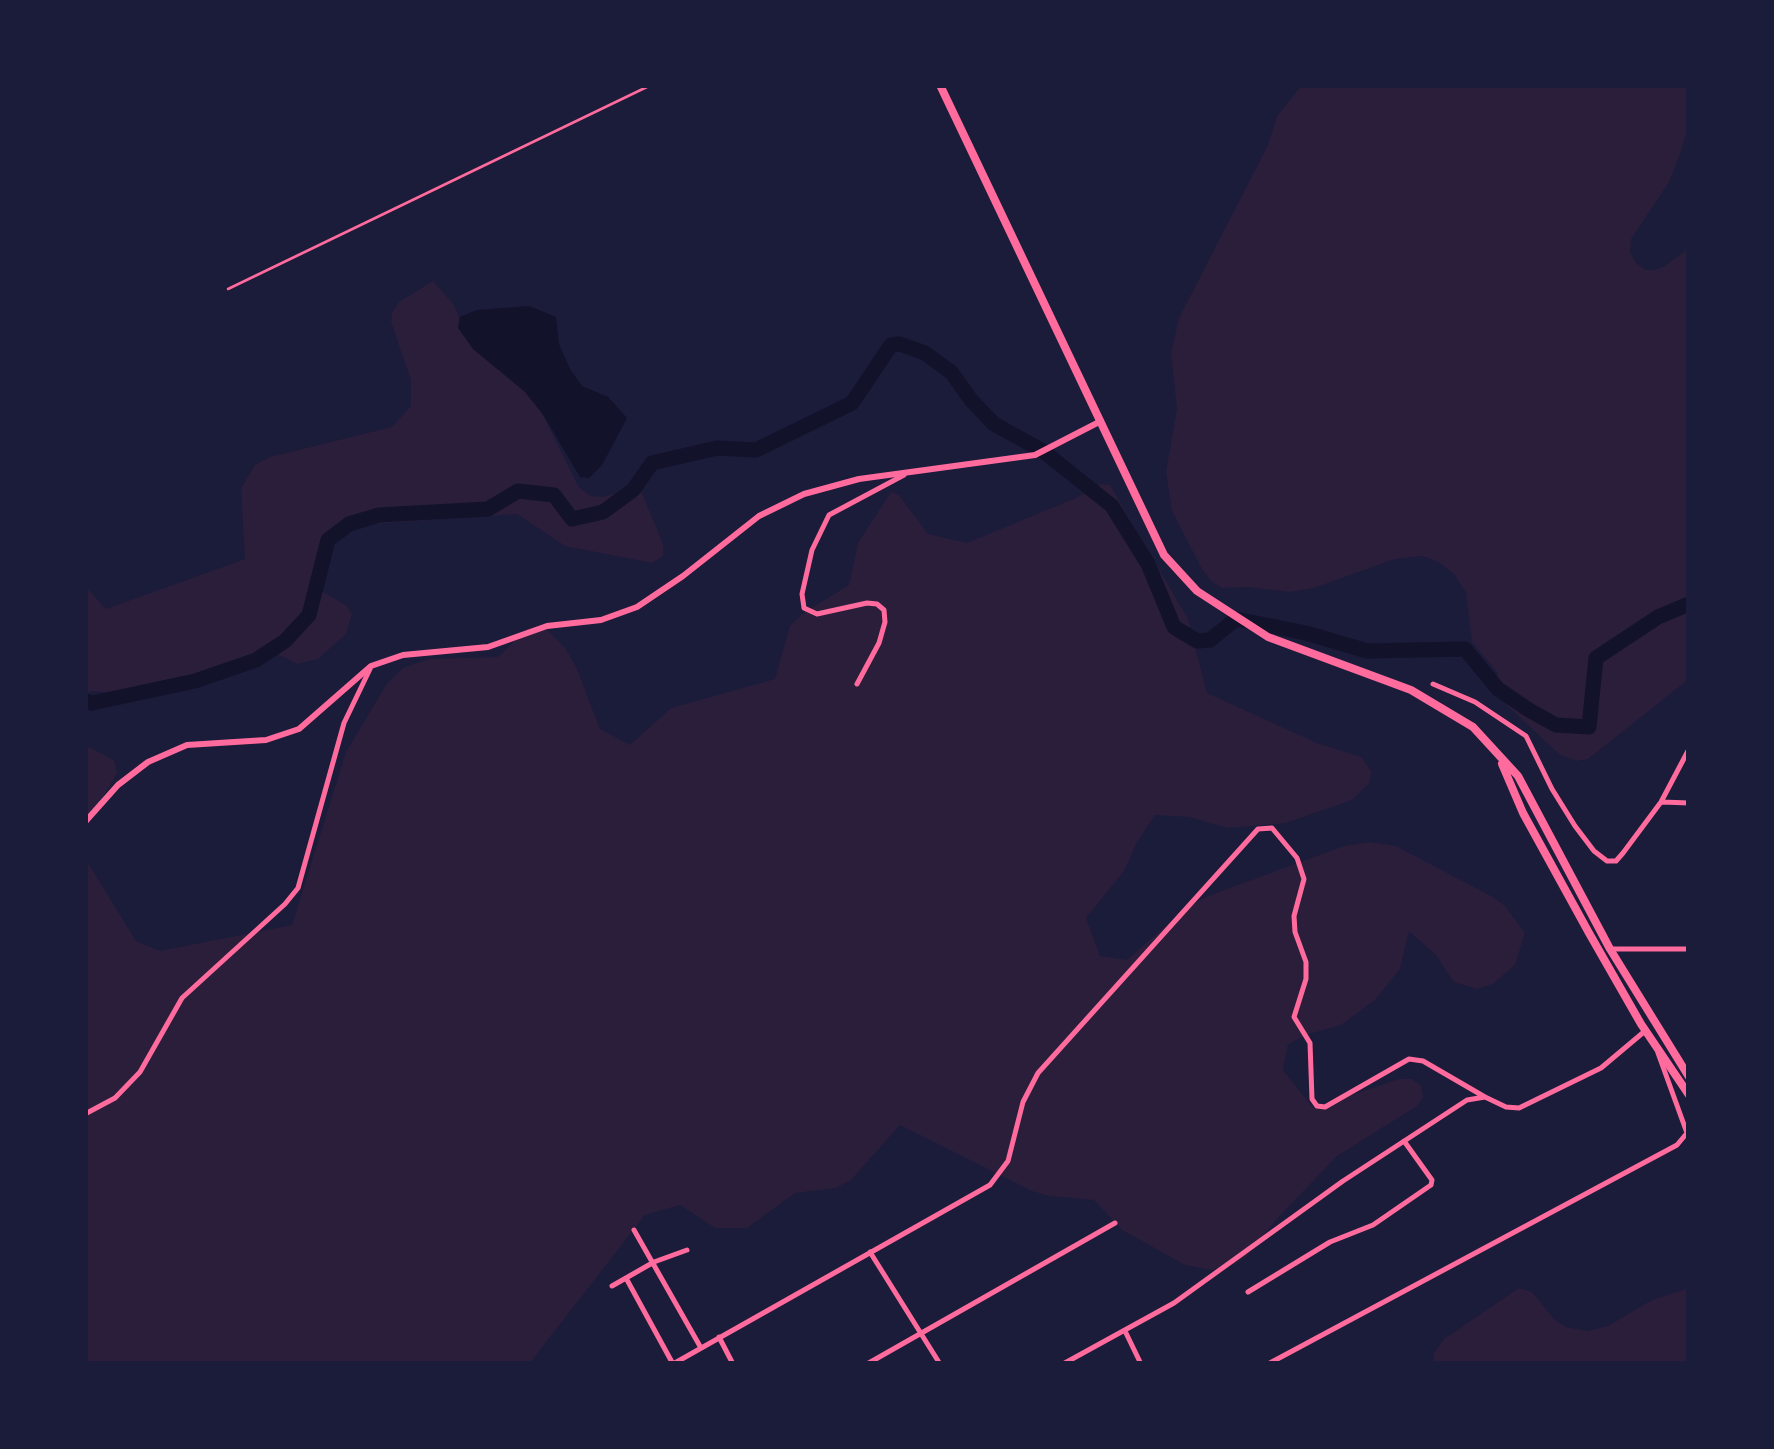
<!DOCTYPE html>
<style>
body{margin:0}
#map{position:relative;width:1774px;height:1449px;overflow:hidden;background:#1b1b3a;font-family:Arial,sans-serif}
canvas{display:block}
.frame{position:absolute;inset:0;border:88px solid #1b1b3a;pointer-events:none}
</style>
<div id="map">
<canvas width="1774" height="1449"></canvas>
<div class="frame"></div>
</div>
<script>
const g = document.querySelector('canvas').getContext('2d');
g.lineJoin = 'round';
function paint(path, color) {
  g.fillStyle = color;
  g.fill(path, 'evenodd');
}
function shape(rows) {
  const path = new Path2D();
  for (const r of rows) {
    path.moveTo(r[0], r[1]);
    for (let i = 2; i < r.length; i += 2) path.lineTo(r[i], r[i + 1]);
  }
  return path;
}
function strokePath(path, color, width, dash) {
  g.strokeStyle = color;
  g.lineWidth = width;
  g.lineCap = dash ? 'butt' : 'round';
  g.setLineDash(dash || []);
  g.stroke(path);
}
paint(shape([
 [1302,85,1689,85,1689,125,1681,151,1669,182,1631,239,1630,252,1636,263,1646,270,1655,270,1665,266,1689,248,1689,679,1588,759,1576,761,1560,755,1493,692,1498,673,1472,642,1466,592,1454,574,1440,563,1423,556,1395,559,1314,588,1290,592,1248,587,1222,588,1211,581,1202,569,1172,511,1166,472,1177,409,1171,354,1179,318,1268,145,1277,116],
 [433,281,454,305,465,332,518,383,541,411,578,486,590,496,604,497,626,490,642,493,663,544,663,556,652,563,565,546,517,514,358,525,318,558,318,589,347,606,352,614,346,634,318,659,298,664,279,655,263,653,165,691,141,695,92,691,85,695,85,586,106,609,245,559,241,488,255,465,270,457,392,427,411,406,411,380,391,322,392,313,399,302],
 [1100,484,1110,485,1188,619,1207,693,1317,743,1361,757,1371,771,1370,782,1352,800,1286,823,1228,828,1189,817,1155,815,1137,842,1124,871,1086,918,1100,956,1127,960,1186,908,1208,896,1344,846,1369,842,1396,846,1493,897,1505,906,1525,933,1515,965,1493,984,1477,989,1454,982,1436,955,1409,931,1400,969,1375,1000,1341,1025,1309,1034,1288,1044,1283,1070,1313,1108,1399,1079,1412,1079,1421,1086,1423,1097,1417,1106,1337,1156,1274,1222,1247,1256,1233,1265,1212,1270,1185,1265,1122,1230,1094,1200,1049,1196,1032,1191,900,1125,851,1180,836,1188,795,1193,747,1228,715,1228,680,1205,645,1215,529,1364,85,1364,85,858,136,941,160,951,292,925,346,752,386,685,403,668,429,659,498,657,527,629,547,630,566,649,577,669,600,729,630,745,671,708,775,679,790,626,802,614,849,585,858,543,891,492,899,495,928,534,967,543,1076,498],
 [85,745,114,760,117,773,85,829],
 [1519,1288,1532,1292,1555,1320,1566,1327,1588,1331,1608,1326,1652,1300,1689,1288,1689,1364,1433,1364,1434,1353,1444,1339]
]), '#2a1e3b');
paint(shape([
 [529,306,556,317,559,344,570,369,582,386,608,397,627,418,602,465,589,478,580,477,544,416,525,392,473,349,458,328,460,317,477,310]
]), '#12122b');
strokePath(shape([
 [85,701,92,703,195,681,256,660,285,641,309,615,328,540,349,524,379,515,488,509,518,491,554,495,572,519,603,512,633,490,652,463,717,448,756,450,852,403,891,345,900,344,925,353,952,373,971,400,994,424,1043,451,1112,506,1148,564,1174,627,1197,641,1210,640,1236,619,1306,633,1367,651,1465,649,1498,689,1529,710,1556,725,1589,727,1596,658,1658,617,1689,604]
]), '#12122b', 15);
strokePath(shape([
 [228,289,651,85]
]), '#ff6b9d', 2.5);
strokePath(shape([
 [857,684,879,643,885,622,884,610,877,604,867,603,817,614,804,608,802,594,812,550,829,515,904,475],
 [1433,684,1475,702,1526,736,1552,789,1575,826,1594,851,1607,861,1616,861,1623,853,1661,802,1689,749],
 [1662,802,1689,803],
 [1612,949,1689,949],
 [85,1114,115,1098,140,1072,182,998,285,904,298,888,344,723,370,669],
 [634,1230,701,1348],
 [870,1252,940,1364],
 [626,1278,673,1364],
 [612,1286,654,1262,687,1250],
 [1248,1292,1330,1242,1373,1225,1431,1185,1432,1180,1404,1141],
 [1125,1331,1141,1364],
 [719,1337,733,1364],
 [673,1364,990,1185,1008,1161,1023,1102,1038,1073,1258,829,1272,828,1297,858,1304,879,1294,916,1295,932,1306,962,1306,979,1294,1017,1310,1043,1312,1099,1317,1106,1325,1107,1409,1059,1423,1061,1485,1097],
 [867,1364,1115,1223],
 [1063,1364,1174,1303,1343,1181,1467,1100,1485,1097,1506,1107,1519,1108,1601,1068,1645,1031],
 [1268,1364,1677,1145,1687,1133,1658,1053]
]), '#ff6b9d', 5);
strokePath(shape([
 [85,822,118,785,148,762,187,745,266,740,299,729,371,666,403,655,488,647,547,626,601,620,637,607,683,576,759,516,804,494,859,479,1035,455,1101,421]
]), '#ff6b9d', 6);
strokePath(shape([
 [940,85,1164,555,1197,591,1268,637,1411,690,1473,727,1518,776,1610,949,1689,1077],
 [1502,764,1523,813,1589,933,1641,1024,1689,1095]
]), '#ff6b9d', 8);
</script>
